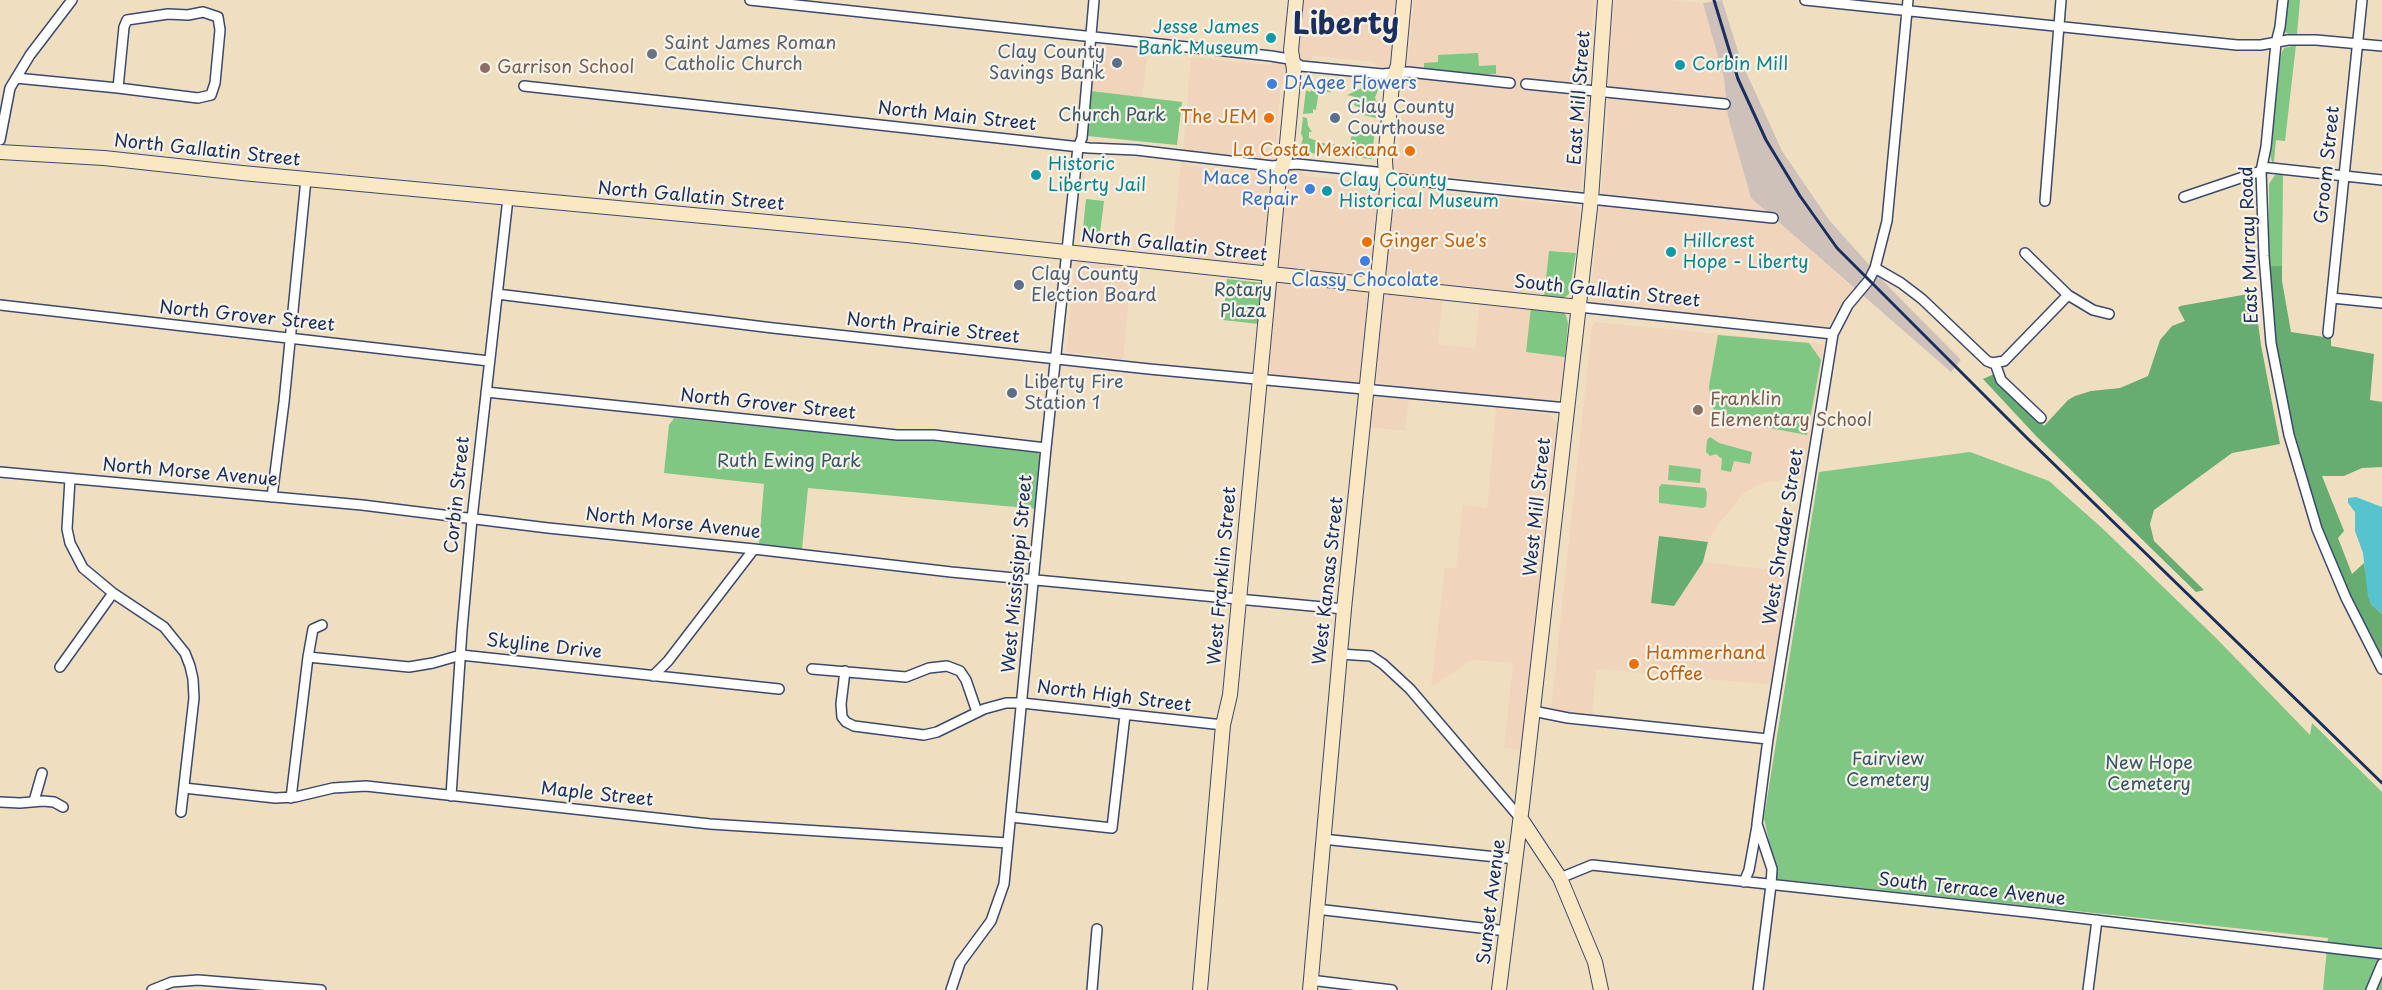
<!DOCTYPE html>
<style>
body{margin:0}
canvas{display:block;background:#efdfc0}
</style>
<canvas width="2382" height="990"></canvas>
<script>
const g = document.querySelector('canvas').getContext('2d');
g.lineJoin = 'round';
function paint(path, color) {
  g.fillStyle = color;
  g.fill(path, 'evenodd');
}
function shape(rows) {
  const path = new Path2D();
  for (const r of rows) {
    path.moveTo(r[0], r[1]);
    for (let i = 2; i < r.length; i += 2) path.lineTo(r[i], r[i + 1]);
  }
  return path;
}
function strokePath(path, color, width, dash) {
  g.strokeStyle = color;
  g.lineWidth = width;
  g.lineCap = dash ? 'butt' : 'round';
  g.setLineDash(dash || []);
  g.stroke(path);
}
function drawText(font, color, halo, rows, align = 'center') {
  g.font = font + ' "Playpen Sans",sans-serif';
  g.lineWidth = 4.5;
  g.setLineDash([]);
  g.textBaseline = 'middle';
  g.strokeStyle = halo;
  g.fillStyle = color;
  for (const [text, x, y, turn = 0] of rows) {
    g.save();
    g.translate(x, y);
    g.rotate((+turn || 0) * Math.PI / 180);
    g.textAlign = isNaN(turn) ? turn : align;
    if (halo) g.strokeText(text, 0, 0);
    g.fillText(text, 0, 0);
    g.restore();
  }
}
paint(shape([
 [1303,0,1397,0,1394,59,1390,69,1379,69,1374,62,1315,56,1307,62,1297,59,1296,44,1299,40],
 [1414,0,1594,0,1588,76,1589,111,1580,190,1409,173,1407,176,1392,174,1389,160,1398,154,1403,95,1396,87,1405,68,1404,60,1408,60],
 [1614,0,1669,0,1703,3,1724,78,1728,117,1751,198,1854,289,1833,317,1828,330,1590,302,1607,131,1608,68],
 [1098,45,1148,50,1142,98,1091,91,1094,54],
 [1191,57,1269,65,1274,61,1288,66,1289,79,1281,85,1276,144,1282,152,1279,160,1269,162,1249,159,1249,156,1183,151],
 [1181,160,1184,160,1187,165,1257,174,1263,169,1273,174,1274,182,1270,187,1262,261,1260,265,1172,255],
 [1291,168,1300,169,1306,176,1365,182,1373,176,1380,178,1382,194,1378,197,1370,278,1281,269,1279,267,1278,261,1285,188,1283,183,1286,170],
 [1395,185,1405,185,1407,189,1576,206,1579,208,1580,212,1576,253,1549,251,1544,298,1390,281,1386,276,1393,199,1391,195,1392,187],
 [1077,260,1132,266,1123,359,1066,352,1075,264],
 [1279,281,1368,291,1359,382,1273,375,1269,372,1276,288],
 [1389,291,1443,298,1438,344,1475,348,1480,303,1531,307,1526,352,1565,357,1560,396,1556,401,1548,403,1376,383,1382,298,1385,293],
 [1595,322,1824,344,1803,477,1764,483,1745,492,1717,526,1708,542,1659,536,1651,602,1674,606,1703,562,1791,572,1774,685,1596,669,1592,716,1559,712,1551,708,1592,326],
 [1374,395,1409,399,1405,431,1369,427,1372,396],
 [1496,408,1549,414,1558,424,1523,750,1504,748,1513,663,1472,660,1431,687,1445,568,1456,568,1463,505,1487,508]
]), '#f0d5bc');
paint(shape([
 [1722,0,1741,61,1782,151,1829,220,1889,287,1961,360,1951,372,1751,198,1728,117,1724,78,1703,3]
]), '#cec1b9');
paint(shape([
 [2286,0,2300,0,2297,34,2305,36,2292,36,2285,32],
 [2296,45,2285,141,2276,140,2274,162,2278,166,2272,162,2270,155,2281,54,2284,48],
 [1478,53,1479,66,1496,65,1496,74,1478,75,1424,69,1424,63,1438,62,1438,55],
 [1306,80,1318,84,1332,83,1331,92,1323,92,1318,96,1316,110,1313,109,1313,113,1303,114,1306,90,1310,92,1313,88,1310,85,1306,87],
 [1366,86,1379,87,1375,98,1378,104,1376,118,1359,114,1360,108,1354,105,1355,97,1347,95],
 [1091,91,1182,102,1177,145,1087,136],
 [1303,117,1307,118,1308,126,1312,132,1309,132,1309,138,1326,144,1347,145,1350,144,1352,134,1357,134,1358,128,1375,128,1372,159,1299,152,1303,138,1301,134],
 [2275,175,2283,175,2282,266,2269,266,2269,184],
 [1086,199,1104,201,1099,241,1082,238],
 [1549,251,1576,253,1569,294,1561,300,1544,298],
 [1227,279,1263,283,1259,324,1223,320],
 [1531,307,1562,311,1566,315,1568,323,1565,357,1526,352],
 [1718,335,1809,343,1821,360,1807,435,1748,424,1716,414,1711,404,1709,386],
 [674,418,899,441,934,441,1038,453,1042,457,1037,509,808,488,802,549,759,544,764,484,664,473,669,425],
 [1710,437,1719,443,1752,452,1750,464,1734,461,1731,472,1721,470,1722,459,1716,454,1710,456,1706,452,1707,440],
 [1970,452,2049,481,2102,528,2216,638,2310,735,2312,723,2382,792,2382,990,2323,990,2328,938,1777,879,1764,818,1819,472],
 [1669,465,1701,469,1700,483,1668,480],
 [1662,484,1705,488,1707,493,1706,506,1703,508,1659,503,1659,487]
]), '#7fc783');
paint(shape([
 [2269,266,2282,266,2282,281,2291,332,2331,338,2331,346,2374,354,2370,400,2382,402,2382,467,2362,468,2344,476,2322,476,2344,531,2338,538,2352,574,2364,563,2371,604,2382,614,2382,661,2362,621,2325,536,2308,482,2289,413,2276,344],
 [2254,293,2261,345,2280,444,2232,453,2154,510,2150,524,2154,541,2204,590,2196,592,2037,437,1983,379,1994,374,2044,426,2068,400,2075,396,2091,391,2120,388,2148,376,2160,340,2172,326,2185,321,2178,308,2180,306],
 [1659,536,1708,542,1703,562,1674,606,1651,603]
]), '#67ac71');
paint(shape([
 [2356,497,2382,507,2382,614,2371,604,2368,597,2363,553,2355,531,2355,512,2348,503,2348,498]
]), '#57c3cf');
const street = shape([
 [750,0,1271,56,1289,59,1301,66,1382,74,1408,72,1510,83],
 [1805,0,2237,45,2261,45,2288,40,2316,40,2382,46],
 [2283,0,2280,27,2276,43,2266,147,2261,171,2264,256,2271,343,2289,435,2317,529,2346,598,2382,669],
 [203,12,218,17,220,30,215,83,211,95,198,98,118,88,124,27,127,20,168,14,188,15,203,12],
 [16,78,118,88],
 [1526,84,1725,104],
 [524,86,1089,148,1136,150,1272,166,1297,164,1376,172,1398,179,1773,218],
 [0,140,10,88,30,55,72,0],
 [2262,167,2382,180],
 [2184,197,2261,171],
 [2045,201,2061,0],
 [2025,253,2068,295,2093,310,2109,314],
 [1875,268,1901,283,1922,299,1987,361,1992,363,2004,361,2068,295],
 [497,294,773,328,1149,369,1567,408],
 [2332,298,2382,303],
 [0,305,489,361],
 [1579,307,1833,334],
 [2328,333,2362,0],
 [1995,363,2001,380,2041,418],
 [486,392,897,435,934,435,1046,448],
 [0,472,362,505,548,528,754,549,951,572,1344,609],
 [70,479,67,529,70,543,83,568,113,593,164,627,185,653,190,666,193,679,194,698,181,812],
 [272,497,284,402,306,179],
 [1339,654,1371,656,1383,664,1410,689,1521,819],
 [308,657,409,667,433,663,461,655,779,689],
 [60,667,113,593],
 [812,669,906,677,929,668,947,666,960,671,966,680,977,712],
 [845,671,841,704,842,717,846,722,854,726,924,735,937,732,984,709,1006,703,1022,703,1223,725],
 [653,676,668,661,754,549],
 [1533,711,1568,718,1768,739],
 [184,788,275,798,295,797,333,788,366,786,710,824,1008,843],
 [451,796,462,630,472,519,508,198],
 [291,798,308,657,313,629,322,625],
 [34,801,42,773],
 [0,802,20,803,43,801,54,802,63,807],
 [1011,817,1112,828,1125,715],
 [1322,839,1516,859],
 [1560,878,1592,865,2036,913,2382,954],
 [1744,882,1749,870,1757,826],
 [1316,909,1507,931],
 [1310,980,1392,990],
 [152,990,172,982,198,980,321,990],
 [951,990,960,963,991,921,1004,884,1046,448,1078,147,1082,138,1094,0],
 [1092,990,1097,929],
 [1758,990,1771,885,1772,869,1757,824,1768,739,1833,334,1848,305,1869,280,1875,268,1887,221,1908,0],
 [2088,990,2097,920],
 [2371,990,2382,964]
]);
const secondary = shape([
 [0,152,104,158,242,173,907,235,1579,307],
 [1521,819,1560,878,1595,962,1601,990],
 [1200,990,1223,725,1230,695,1279,177,1286,154,1294,70,1291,50,1296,0],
 [1310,990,1344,609,1387,189,1385,161,1392,84,1398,65,1404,0],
 [1499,990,1522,806,1591,199,1605,0]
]);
strokePath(street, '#3b496d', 12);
strokePath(secondary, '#3b496d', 16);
strokePath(street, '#fff', 9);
strokePath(secondary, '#fae7c3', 14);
strokePath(shape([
 [1714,0,1738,79,1766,140,1800,196,1837,248,2026,437,2382,783]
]), '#1b2f5e', 3);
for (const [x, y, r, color] of [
 [1271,38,6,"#0f9aa8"],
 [652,54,6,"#6b7280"],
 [1117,63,6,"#5c6f8a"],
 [1680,65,6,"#0f9aa8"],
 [485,68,6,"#8d6e63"],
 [1272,84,6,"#3f7fe0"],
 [1269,118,6,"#e8710a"],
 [1335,118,6,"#5c6f8a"],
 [1410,151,6,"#e8710a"],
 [1036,175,6,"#0f9aa8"],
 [1310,189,6,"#3f7fe0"],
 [1327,191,6,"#0f9aa8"],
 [1367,242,6,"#e8710a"],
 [1671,252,6,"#0f9aa8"],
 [1365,261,6,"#3f7fe0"],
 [1019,285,6,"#5c6f8a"],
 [1012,393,6,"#5c6f8a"],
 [1698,410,6,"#8d6e63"],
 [1634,664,6,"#e8710a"]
]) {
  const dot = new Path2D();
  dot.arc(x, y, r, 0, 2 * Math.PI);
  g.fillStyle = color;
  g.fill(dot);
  strokePath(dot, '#f7f3e8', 2);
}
drawText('18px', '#0d838f', '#f7f3e8', [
 ["Jesse James",1259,28,"right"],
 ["Bank Museum",1259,49,"right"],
 ["Corbin Mill",1692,65],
 ["Historic",1048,165],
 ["Liberty Jail",1048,186],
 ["Clay County",1339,181],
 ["Historical Museum",1339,202],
 ["Hillcrest",1683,242],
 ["Hope - Liberty",1683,263]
], 'left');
drawText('18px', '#5b616d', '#f7f3e8', [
 ["Saint James Roman",664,44],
 ["Catholic Church",664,65]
], 'left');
drawText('18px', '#4e5e75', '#f7f3e8', [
 ["Clay County",1105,53,"right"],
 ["Savings Bank",1105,74,"right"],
 ["Clay County",1347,108],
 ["Courthouse",1347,129],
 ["Clay County",1031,275],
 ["Election Board",1031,296],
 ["Liberty Fire",1024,383],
 ["Station 1",1024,404]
], 'left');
drawText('18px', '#785e54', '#f7f3e8', [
 ["Garrison School",497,68],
 ["Franklin",1710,400],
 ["Elementary School",1710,421]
], 'left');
drawText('18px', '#366cbe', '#f7f3e8', [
 ["D'Agee Flowers",1284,84],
 ["Mace Shoe",1298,179,"right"],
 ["Repair",1298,200,"right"],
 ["Classy Chocolate",1365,281,"center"]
], 'left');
drawText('18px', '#1b2f5e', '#f7f3e8', [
 ["East Mill Street",1580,98,-86],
 ["North Main Street",957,117,6],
 ["North Gallatin Street",207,151,6],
 ["Groom Street",2328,165,-84],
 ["North Gallatin Street",691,197,5],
 ["East Murray Road",2250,245,-92],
 ["North Gallatin Street",1174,246,6],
 ["South Gallatin Street",1607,292,6],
 ["North Grover Street",247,317,6],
 ["North Prairie Street",933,329,6],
 ["North Grover Street",768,405,6],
 ["North Morse Avenue",190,473,5],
 ["Corbin Street",458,495,-84],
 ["West Mill Street",1538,507,-84],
 ["North Morse Avenue",673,524,6],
 ["West Shrader Street",1784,537,-81],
 ["West Mississippi Street",1018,574,-85],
 ["West Franklin Street",1223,576,-85],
 ["West Kansas Street",1329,581,-84],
 ["Skyline Drive",544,647,6],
 ["North High Street",1114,697,7],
 ["Maple Street",597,795,6],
 ["South Terrace Avenue",1972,890,6],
 ["Sunset Avenue",1492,902,-83]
]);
drawText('18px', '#345567', '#f7f3e8', [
 ["Church Park",1112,116],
 ["Rotary",1243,291],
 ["Plaza",1243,312],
 ["Ruth Ewing Park",789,462],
 ["Fairview",1888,760],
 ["Cemetery",1888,781],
 ["New Hope",2149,764],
 ["Cemetery",2149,785]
]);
drawText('18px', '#c56008', '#f7f3e8', [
 ["The JEM",1257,118],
 ["La Costa Mexicana",1398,151],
 ["Ginger Sue's",1379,242,"left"],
 ["Hammerhand",1646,654,"left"],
 ["Coffee",1646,675,"left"]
], 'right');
drawText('bold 30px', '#1b2f5e', '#f7f3e8', [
 ["Liberty",1346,26]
]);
</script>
